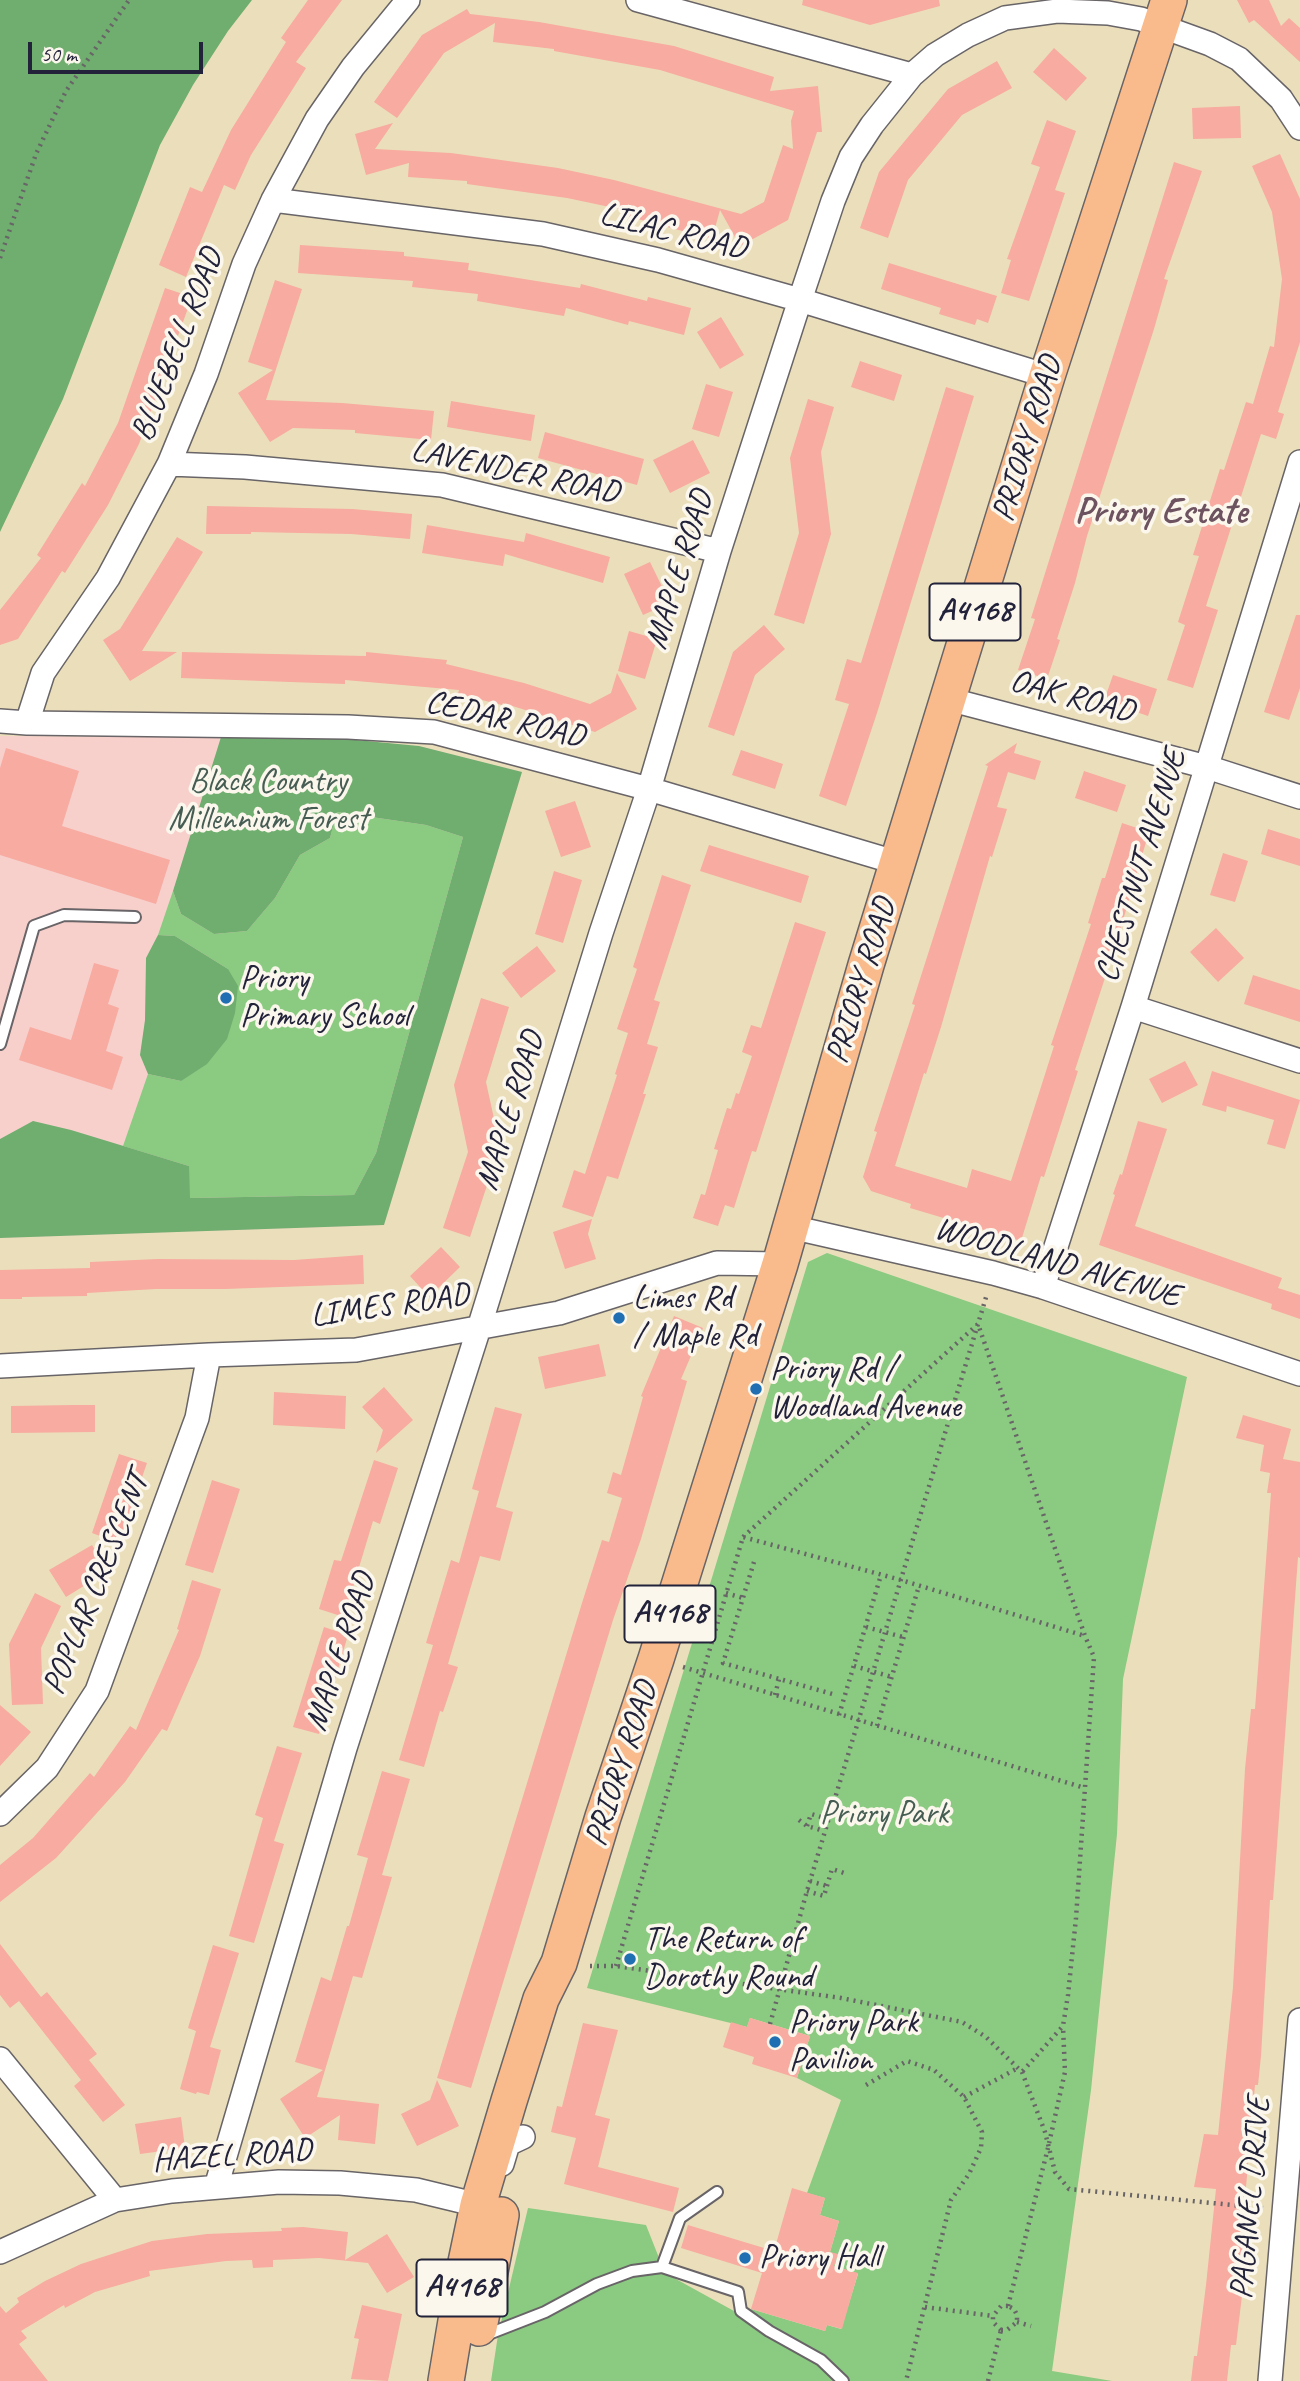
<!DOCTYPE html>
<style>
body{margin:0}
#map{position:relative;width:1300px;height:2381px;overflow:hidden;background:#eadfba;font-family:Caveat,sans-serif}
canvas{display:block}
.scale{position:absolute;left:28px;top:42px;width:175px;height:32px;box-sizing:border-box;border:4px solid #22223b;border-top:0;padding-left:9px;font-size:21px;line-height:24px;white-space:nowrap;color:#22223b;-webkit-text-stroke:5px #fbf7ec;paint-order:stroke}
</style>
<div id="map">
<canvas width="1300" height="2381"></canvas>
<div class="scale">50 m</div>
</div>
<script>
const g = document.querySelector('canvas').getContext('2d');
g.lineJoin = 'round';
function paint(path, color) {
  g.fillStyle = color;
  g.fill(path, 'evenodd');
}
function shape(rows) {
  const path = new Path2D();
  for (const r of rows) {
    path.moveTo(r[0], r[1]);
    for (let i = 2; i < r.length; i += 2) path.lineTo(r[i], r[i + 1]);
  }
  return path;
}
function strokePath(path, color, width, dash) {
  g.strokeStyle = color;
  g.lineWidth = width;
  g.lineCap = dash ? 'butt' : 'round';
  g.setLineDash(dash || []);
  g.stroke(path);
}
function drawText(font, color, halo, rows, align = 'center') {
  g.font = font + ' Caveat,sans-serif';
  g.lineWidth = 7;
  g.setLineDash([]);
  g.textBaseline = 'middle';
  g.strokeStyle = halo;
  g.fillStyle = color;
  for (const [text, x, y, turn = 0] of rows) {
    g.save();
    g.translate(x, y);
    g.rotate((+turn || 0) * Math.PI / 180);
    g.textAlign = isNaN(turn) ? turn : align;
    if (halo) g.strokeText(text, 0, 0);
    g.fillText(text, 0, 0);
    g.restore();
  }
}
paint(shape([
 [0,736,335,738,419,746,522,772,384,1225,0,1238]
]), '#f7d0cc');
paint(shape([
 [337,812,426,825,463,837,376,1153,354,1195,189,1198,189,1166,123,1146,148,1074,181,1081,228,969,175,936,158,935,173,891,181,914,214,934,247,931,275,898,300,855,330,838],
 [827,1253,1187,1377,1123,1679,1117,1834,1091,2090,1052,2371,1112,2381,491,2381,498,2335,528,2208,646,2225,665,2273,743,2316,751,2309,825,2331,827,2325,841,2329,858,2274,834,2266,837,2255,830,2252,839,2221,820,2215,825,2198,807,2193,841,2100,797,2078,810,2036,750,2018,747,2027,587,1988,808,1262]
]), '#8aca81');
paint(shape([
 [0,0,252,0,228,31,193,85,160,145,63,399,0,532],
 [221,737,335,738,419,746,522,772,384,1225,0,1238,0,1139,33,1121,71,1130,189,1166,190,1198,354,1195,376,1153,463,837,426,825,337,812,330,838,300,855,275,898,247,931,214,934,181,914,173,891],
 [158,935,175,936,228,969,238,986,235,1013,227,1039,207,1064,181,1081,148,1074,140,1055,145,1020,146,958]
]), '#6fae6f');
paint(shape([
 [308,0,342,0,296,62,306,68,251,155,235,190,224,185,186,277,159,265,190,187,202,192,231,130,286,42,281,38],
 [803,0,939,0,940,6,870,25,802,5],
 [1237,0,1269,0,1281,26,1289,18,1300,28,1300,62,1254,20,1249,23],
 [467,9,470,14,539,22,674,46,774,77,770,91,818,86,822,132,817,132,788,220,740,246,720,210,712,239,623,215,624,210,567,198,467,184,467,181,408,177,409,163,366,175,355,134,393,123,375,149,451,153,558,168,614,180,741,214,764,202,783,145,793,149,791,121,794,111,660,70,554,51,554,49,493,42,495,23,444,53,397,118,374,102,422,35],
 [1054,48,1087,78,1066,101,1033,72],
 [997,61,1012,88,962,115,908,180,888,238,860,228,879,172,948,89],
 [1240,106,1241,138,1193,139,1192,108],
 [1047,120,1076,131,1055,190,1065,193,1029,301,1001,293,1011,260,1007,259,1040,167,1031,164],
 [1280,154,1300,199,1300,342,1278,412,1284,414,1276,439,1261,434,1206,606,1218,610,1193,688,1167,680,1185,625,1178,622,1199,556,1193,555,1220,469,1224,470,1246,402,1253,404,1270,346,1274,347,1282,279,1272,212,1252,166],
 [1174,162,1202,171,1164,279,1168,280,1154,329,1087,536,1075,583,1057,639,1060,640,1047,679,1018,670,1035,619,1031,618],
 [300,245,404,252,404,256,469,263,468,270,580,288,581,284,647,301,648,297,691,308,684,335,629,321,628,325,566,308,564,316,477,301,478,294,412,287,413,281,298,273],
 [889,263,997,296,988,323,977,319,975,325,939,314,941,308,881,289],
 [275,280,302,289,266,400,342,403,434,411,431,440,355,433,355,430,293,428,270,442,238,393,273,370,248,362],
 [165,288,192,297,139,444,108,505,65,573,62,571,18,639,0,645,0,610,41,558,37,555,82,483,85,486,118,423],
 [721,317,744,355,720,369,697,332],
 [860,361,902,375,894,401,851,387],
 [706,384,733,392,719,437,692,429],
 [946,387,974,396,877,713,846,806,819,796,849,704,835,700,847,659,861,663],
 [808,399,834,407,821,452,831,534,804,624,774,615,799,533,790,458],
 [451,401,535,415,531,441,447,427],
 [545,432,644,459,637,485,538,458],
 [693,440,710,473,670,493,653,460],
 [207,506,352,509,412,514,410,539,351,534,251,532,251,534,206,534],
 [427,525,524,542,526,533,610,557,603,583,505,554,503,566,422,553],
 [177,537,203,552,142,651,177,652,130,681,103,640,120,629],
 [650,562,670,603,643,615,624,574],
 [1296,615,1300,615,1300,688,1289,720,1264,712],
 [764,625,785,649,755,675,734,736,708,727,733,652],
 [629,631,657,639,645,679,618,671],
 [182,652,366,656,366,652,447,660,446,664,524,683,590,704,611,693,617,673,637,709,595,732,503,703,502,705,458,694,459,690,345,680,345,684,181,678],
 [1113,675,1157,689,1148,716,1104,701],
 [1017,743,1014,753,1041,761,1035,780,1008,772,997,807,1007,809,992,857,990,856,941,1027,926,1074,924,1073,895,1166,967,1188,972,1169,1011,1181,1054,1046,1051,1045,1091,924,1088,923,1102,878,1105,878,1122,823,1149,832,1116,944,1075,1070,1078,1071,1044,1177,1041,1176,1021,1241,910,1208,911,1204,871,1191,863,1177,877,1132,874,1131,915,1005,912,1004,988,766,985,765],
 [6,748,79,771,62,826,170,860,156,904,0,855,0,768],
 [741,750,783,764,775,789,732,775],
 [1084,771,1126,785,1117,812,1075,798],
 [575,801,591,847,561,857,545,811],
 [1268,829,1300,839,1300,866,1261,854],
 [709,845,809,876,801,903,700,871],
 [1223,853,1248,861,1235,902,1210,895],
 [554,871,582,880,563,943,535,934],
 [662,875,691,885,654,1000,660,1002,647,1044,658,1047,643,1094,646,1094,618,1179,607,1176,593,1217,562,1207,574,1170,585,1174,617,1075,615,1074,628,1033,617,1029,637,969,633,967],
 [795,922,826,932,756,1152,752,1151,734,1208,725,1205,718,1226,693,1218,701,1194,705,1195,718,1150,714,1149,727,1108,731,1109,736,1093,739,1094,752,1056,742,1052,751,1025,761,1028],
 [1216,928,1244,958,1218,982,1190,952],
 [537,946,556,971,521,998,502,973],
 [94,963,119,970,108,1004,119,1008,106,1051,123,1057,112,1090,19,1060,30,1027,71,1040],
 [1253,975,1300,990,1300,1022,1244,1004],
 [481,998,509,1007,486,1082,500,1146,470,1237,443,1228,468,1152,454,1085],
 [1185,1061,1198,1085,1162,1103,1149,1079],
 [1212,1071,1300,1100,1285,1149,1267,1144,1274,1120,1227,1106,1226,1112,1202,1105],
 [1138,1121,1167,1129,1135,1226,1282,1278,1278,1288,1300,1295,1300,1319,1271,1309,1272,1304,1099,1245,1115,1195,1113,1194,1120,1174,1122,1175],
 [592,1219,588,1234,596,1259,565,1269,553,1232],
 [441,1247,460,1267,429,1297,410,1276],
 [363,1255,364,1284,225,1289,156,1289,87,1293,87,1296,22,1297,22,1299,0,1299,0,1270,90,1268,90,1262,158,1259,294,1260],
 [674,1316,703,1328,681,1379,687,1381,641,1539,613,1620,471,2088,437,2078,582,1603,602,1540,609,1542,622,1498,607,1493,613,1472,621,1475,643,1397,641,1396],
 [599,1344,606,1376,545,1389,538,1357],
 [384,1387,413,1420,376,1453,383,1430,362,1407],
 [274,1392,346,1396,345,1429,273,1425],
 [74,1405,95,1405,95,1432,11,1433,11,1406],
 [495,1407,522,1414,496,1507,513,1512,500,1561,480,1556,448,1664,458,1667,443,1712,440,1711,424,1767,399,1760,433,1645,426,1643,451,1560,459,1563,479,1491,472,1489],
 [1243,1415,1291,1429,1283,1459,1300,1462,1300,1558,1298,1557,1273,1900,1270,1900,1261,2056,1258,2085,1255,2085,1243,2221,1251,2222,1236,2345,1231,2345,1227,2381,1191,2381,1194,2356,1197,2356,1206,2285,1216,2189,1194,2187,1204,2134,1218,2135,1233,1987,1245,1769,1251,1709,1255,1709,1271,1493,1267,1493,1270,1473,1260,1471,1264,1445,1236,1438],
 [119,1454,147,1463,119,1543,92,1533],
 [374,1460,398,1468,380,1524,373,1521,344,1617,319,1609,334,1560,341,1561],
 [212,1480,240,1489,213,1573,185,1565],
 [92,1545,108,1571,66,1597,49,1570],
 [192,1580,221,1589,200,1656,167,1731,162,1729,125,1782,56,1858,0,1902,0,1865,33,1838,90,1773,94,1777,130,1726,136,1730,179,1630,177,1629],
 [35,1593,61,1606,41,1648,43,1704,12,1705,9,1644],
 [324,1627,348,1635,319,1734,293,1727],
 [0,1705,31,1732,0,1766],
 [277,1746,302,1753,274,1841,284,1844,254,1943,229,1936,263,1818,255,1815],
 [382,1771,410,1779,382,1875,392,1877,362,1978,353,1976,317,2097,379,2104,375,2144,338,2140,340,2115,305,2138,280,2099,323,2070,295,2062,321,1977,331,1981,347,1926,349,1926,368,1858,357,1855],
 [0,1944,41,1997,47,1992,97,2054,89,2060,125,2105,103,2122,74,2086,81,2080,19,2001,10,2008,0,1995],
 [213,1945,239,1953,210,2047,221,2050,209,2095,197,2092,196,2094,180,2089,196,2031,188,2028],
 [750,2018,810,2036,797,2078,752,2064,754,2057,723,2047,731,2022,747,2027],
 [583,2023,618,2030,595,2115,610,2119,598,2167,679,2188,673,2212,564,2184,576,2138,551,2132,557,2106,562,2107],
 [437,2080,459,2126,417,2146,401,2114,430,2100],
 [181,2117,185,2148,140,2154,135,2124],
 [792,2188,825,2198,820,2215,839,2221,830,2252,838,2254,834,2266,858,2273,842,2329,827,2325,825,2331,751,2309,762,2273,681,2248,688,2225,774,2251],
 [303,2227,348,2232,345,2260,387,2234,414,2277,387,2293,368,2263,319,2258,273,2260,273,2267,253,2268,252,2260,226,2261,149,2271,150,2276,95,2292,65,2308,64,2305,21,2331,27,2338,19,2344,48,2381,0,2381,0,2306,6,2313,19,2302,17,2298,45,2281,81,2264,152,2241,207,2234,282,2231,281,2228],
 [362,2305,402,2314,388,2381,351,2379,359,2339,354,2338]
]), '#f8aba1');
const service = shape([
 [0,1044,34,926,64,915,135,917],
 [662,2267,738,2292,741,2311,769,2331,821,2360,843,2381],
 [486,2335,545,2312,597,2284,632,2271,662,2267,680,2218,717,2192]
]);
const minor = shape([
 [638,0,912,75,935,55,968,35,1005,18,1057,11,1108,13,1141,19,1210,44,1239,59,1281,99,1300,128],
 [273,200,543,234,658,260,800,300,1047,376],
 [169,464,245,467,442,485,719,551],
 [948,699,1207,767,1300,797],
 [0,721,27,723,348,727,434,732,649,789,898,863],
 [27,723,43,673,108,578,169,464,206,374,244,264,273,200,317,119,353,67,408,0],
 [1133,1007,1300,1061],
 [791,1227,993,1273,1043,1287,1300,1374],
 [1043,1287,1133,1007,1300,462],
 [0,1366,209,1355,356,1350,559,1313,717,1263,780,1264],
 [0,1814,47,1768,97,1691,197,1418,209,1355],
 [0,2059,115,2200],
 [502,2164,508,2144,523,2137],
 [216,2187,345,1748,479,1328,601,933,649,789,719,551,800,300,833,201,851,157,872,125,912,75],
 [0,2252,115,2200,172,2191,279,2182,340,2183,416,2190,478,2205,489,2210],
 [1270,2381,1300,2020]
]);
const primary = shape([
 [479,2328,501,2215],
 [446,2381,465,2267,478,2205,509,2101,541,1999,559,1963,603,1817,656,1659,780,1264,866,965,1047,376,1169,0]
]);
strokePath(service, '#686467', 14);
strokePath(minor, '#686467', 26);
strokePath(primary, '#686467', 38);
strokePath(shape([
 [0,258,36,154,66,91,129,0],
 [743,1537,978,1324,1085,1636,1094,1657,1076,1918,1068,1995,1063,2026,1022,2072],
 [754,1562,723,1663,836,1695],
 [726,1593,743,1598],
 [866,1627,903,1637],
 [854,1666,892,1677],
 [683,1667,1085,1788],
 [775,1695,779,1679],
 [839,1715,881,1575],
 [877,1726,919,1586],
 [799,1820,807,1826,824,1831],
 [807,1826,811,1814,828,1819],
 [810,1881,827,1886],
 [807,1891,824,1896,832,1869,844,1873],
 [590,1966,616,1966,841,1998,962,2022,986,2037,1022,2072,1045,2132,1055,2172,1069,2189,1263,2208],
 [616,1966,743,1537,901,1580,1085,1636],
 [770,2024,807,1891,987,1294],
 [866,2085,907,2061,934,2070,964,2097,982,2132,981,2148,969,2174,951,2200,906,2381],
 [964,2097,1018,2068],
 [1008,2306,1048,2148,1065,2072,1063,2026],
 [925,2307,993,2316],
 [1017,2322,1031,2326],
 [1001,2330,1007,2330,1017,2322,1017,2315,1014,2309,1008,2306],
 [1001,2330,993,2322,993,2316,1001,2306,1008,2306],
 [988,2381,1001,2330]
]), '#686467', 4.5, [2, 5]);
strokePath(service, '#fff', 10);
strokePath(minor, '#fff', 23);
strokePath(primary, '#fabb8c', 35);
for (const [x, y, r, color] of [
 [226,998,7,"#1f6fb2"],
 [619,1318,7,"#1f6fb2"],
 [756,1389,7,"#1f6fb2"],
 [630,1959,7,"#1f6fb2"],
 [775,2042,7,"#1f6fb2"],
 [745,2258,7,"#1f6fb2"]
]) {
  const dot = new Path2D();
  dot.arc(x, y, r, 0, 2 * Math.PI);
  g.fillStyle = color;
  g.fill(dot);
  strokePath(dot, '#fbf7ec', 2.5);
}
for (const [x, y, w] of [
 [975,612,91],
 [670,1614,91],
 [462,2288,91]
]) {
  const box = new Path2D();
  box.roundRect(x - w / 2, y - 28.5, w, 57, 5);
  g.fillStyle = '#fbf7ec';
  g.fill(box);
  strokePath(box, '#22223b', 2);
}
drawText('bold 32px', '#22223b', null, [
 ["A4168",975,612],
 ["A4168",670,1614],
 ["A4168",462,2288]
]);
drawText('33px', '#22223b', '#fbf7ec', [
 ["LILAC ROAD",673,232,14],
 ["BLUEBELL ROAD",178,345,-69],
 ["PRIORY ROAD",1028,439,-73],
 ["LAVENDER ROAD",515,472,12],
 ["MAPLE ROAD",680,570,-73],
 ["OAK ROAD",1072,697,15],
 ["CEDAR ROAD",505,720,13],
 ["CHESTNUT AVENUE",1142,866,-73],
 ["PRIORY ROAD",862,981,-73],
 ["MAPLE ROAD",511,1111,-73],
 ["WOODLAND AVENUE",1057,1263,16],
 ["LIMES ROAD",390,1306,-8],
 ["POPLAR CRESCENT",97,1584,-68],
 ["MAPLE ROAD",341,1652,-72],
 ["PRIORY ROAD",622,1764,-72],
 ["HAZEL ROAD",232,2156,-4],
 ["PAGANEL DRIVE",1251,2198,-85]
]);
drawText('33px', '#465d54', '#fbf7ec', [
 ["Black Country",268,782],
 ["Millennium Forest",268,820],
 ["Priory Park",884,1814]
]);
drawText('33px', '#22223b', '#fbf7ec', [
 ["Priory",240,979],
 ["Primary School",240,1017],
 ["Limes Rd",633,1299],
 ["/ Maple Rd",633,1337],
 ["Priory Rd /",770,1370],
 ["Woodland Avenue",770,1408],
 ["The Return of",644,1940],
 ["Dorothy Round",644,1978],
 ["Priory Park",789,2023],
 ["Pavilion",789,2061],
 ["Priory Hall",759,2258]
], 'left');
drawText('bold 37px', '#6d525f', '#fbf7ec', [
 ["Priory Estate",1161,512]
]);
</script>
